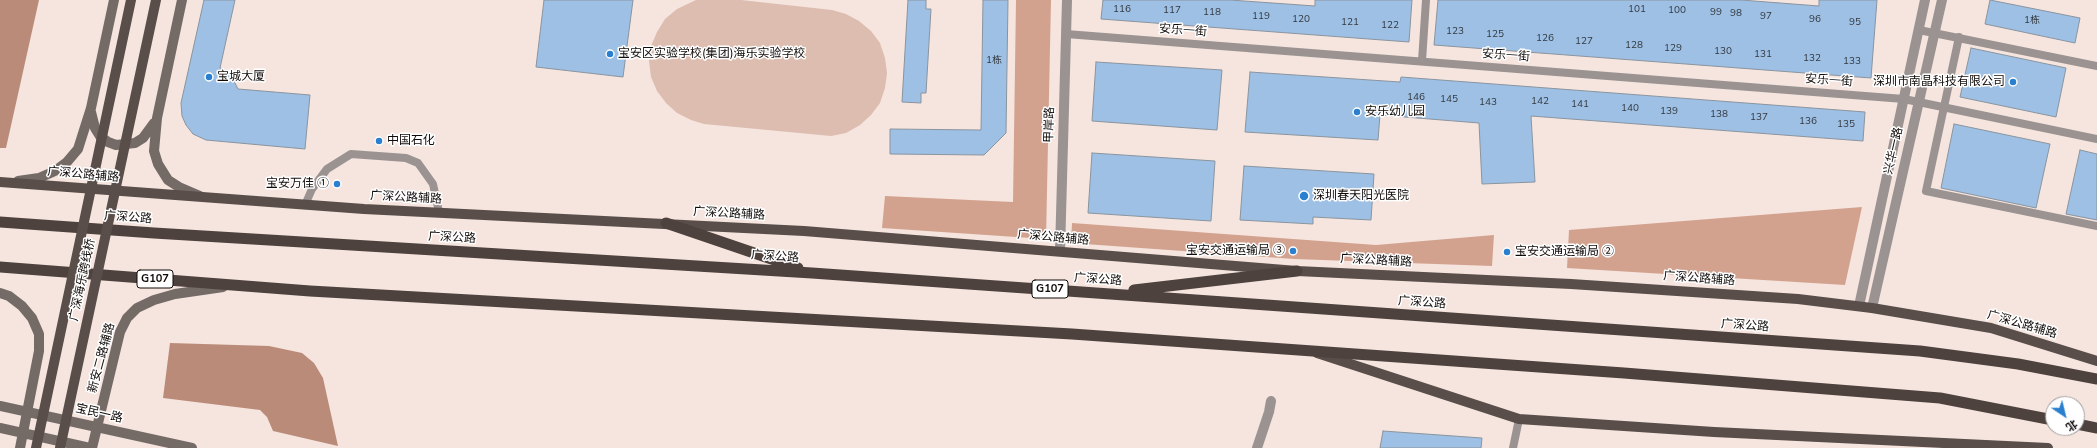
<!DOCTYPE html>
<meta charset="utf-8">
<style>
body{margin:0}
#map{position:relative;width:2097px;height:448px;overflow:hidden;background:#f5e5de;font-family:"Nunito Sans","Noto Sans SC",sans-serif}
canvas{display:block}
.north{position:absolute;left:2045px;top:396px;width:40px;height:40px;box-sizing:border-box;background:#fff;border:1px solid #9f9d9d;border-radius:50%;rotate:145deg;font-size:11px;font-weight:700;line-height:16px;text-align:center;color:#100b09}
.north::after{content:'';display:block;margin:auto;width:14px;height:18px;background:#2a80ce;clip-path:polygon(50% 0,100% 100%,50% 72%,0 100%)}
</style>
<div id="map">
<canvas width="2097" height="448"></canvas>
<div class="north">北</div>
</div>
<script>
const g = document.querySelector('canvas').getContext('2d');
g.lineJoin = 'round';
function paint(path, color) {
  g.fillStyle = color;
  g.fill(path, 'evenodd');
}
function shape(rows) {
  const path = new Path2D();
  for (const r of rows) {
    path.moveTo(r[0], r[1]);
    for (let i = 2; i < r.length; i += 2) path.lineTo(r[i], r[i + 1]);
  }
  return path;
}
function strokePath(path, color, width, dash) {
  g.strokeStyle = color;
  g.lineWidth = width;
  g.lineCap = dash ? 'butt' : 'round';
  g.setLineDash(dash || []);
  g.stroke(path);
}
function drawText(font, color, halo, rows, align = 'center') {
  g.font = font + ' "Nunito Sans","Noto Sans SC",sans-serif';
  g.lineWidth = 3;
  g.setLineDash([]);
  g.textBaseline = 'middle';
  g.strokeStyle = halo;
  g.fillStyle = color;
  for (const [text, x, y, turn = 0] of rows) {
    g.save();
    g.translate(x, y);
    g.rotate((+turn || 0) * Math.PI / 180);
    g.textAlign = isNaN(turn) ? turn : align;
    if (halo) g.strokeText(text, 0, 0);
    g.fillText(text, 0, 0);
    g.restore();
  }
}
paint(shape([
 [696,0,741,0,832,10,846,14,859,21,871,31,880,43,885,58,887,73,885,88,880,103,871,115,860,125,846,133,831,136,704,124,691,120,677,113,666,103,657,91,651,77,649,61,651,46,657,32,665,19,677,9]
]), '#ddbdb0');
paint(shape([
 [1016,0,1051,0,1046,239,882,228,885,196,1013,202],
 [1862,207,1845,285,1567,268,1569,230],
 [1072,223,1376,245,1494,235,1492,266,1294,259,1071,243]
]), '#d2a28f');
paint(shape([
 [0,0,39,0,6,148,0,148],
 [170,343,269,346,302,353,314,363,323,378,338,446,273,431,267,417,260,410,163,398]
]), '#ba8b78');
const building = shape([
 [204,0,235,0,220,68,230,73,238,89,310,95,305,149,206,140,193,134,186,125,182,116,181,103,204,0],
 [544,0,633,0,623,77,536,67,544,0],
 [908,0,926,0,926,9,931,9,926,93,921,93,921,103,902,102,908,0],
 [983,0,1008,0,1006,133,984,155,890,154,890,129,981,130,983,0],
 [1103,0,1230,0,1315,6,1315,0,1412,0,1409,42,1101,19,1103,0],
 [1438,0,1741,0,1819,6,1819,0,1877,0,1871,78,1434,45,1438,0],
 [1990,0,2080,18,2075,43,1985,24,1990,0],
 [1971,48,2066,68,2056,117,1960,97,1971,48],
 [1096,62,1222,70,1217,130,1092,121,1096,62],
 [1250,72,1400,82,1401,77,1865,112,1863,141,1531,116,1535,182,1482,184,1479,123,1380,115,1378,140,1245,132,1250,72],
 [1954,124,2050,144,2036,208,1941,188,1954,124],
 [2080,150,2097,154,2097,220,2066,214,2080,150],
 [1092,153,1215,161,1211,221,1088,213,1092,153],
 [1244,166,1374,174,1371,220,1313,217,1313,224,1240,220,1244,166],
 [1383,431,1482,438,1481,448,1380,448,1383,431]
]);
paint(building, '#9dc0e4');
strokePath(building, '#8a949f', 1);
strokePath(shape([
 [1919,30,2097,66],
 [1066,34,1904,99,2097,139],
 [1959,37,1926,191,2097,226],
 [1422,61,1426,0],
 [305,205,312,189,327,169,351,154,406,158,418,163,433,184,439,212],
 [1513,448,1519,419]
]), '#9a9391', 8);
strokePath(shape([
 [1257,448,1269,412,1271,401]
]), '#9a9391', 10);
strokePath(shape([
 [1060,251,1067,0],
 [1859,306,1925,0],
 [1872,308,1942,0]
]), '#9a9391', 10);
strokePath(shape([
 [182,0,157,118,154,151,158,164,168,180,179,187,200,196],
 [91,112,95,128,100,136,108,142,116,145,135,143,143,138,154,123],
 [18,181,39,178,55,171,67,162,78,149,91,108,114,0],
 [0,293,9,296,22,306,32,318,39,334,39,351,20,448],
 [0,406,192,448],
 [0,428,90,448],
 [92,448,120,332,127,318,137,308,154,300,175,294,223,287]
]), '#746b67', 10);
strokePath(shape([
 [0,182,364,209,804,231,1297,271,1571,284,1798,299,1872,308,1991,328,2097,361],
 [1317,353,1519,419,1714,432,2048,448]
]), '#594e4a', 10);
strokePath(shape([
 [0,222,154,233,812,273,1920,351,2018,364,2097,379],
 [666,223,798,268],
 [0,267,310,291,1072,334,1624,373,1940,398,2053,420],
 [1134,290,1297,271],
 [2077,424,2097,428]
]), '#4e423e', 11);
strokePath(shape([
 [36,448,131,0],
 [60,448,156,0]
]), '#594e4a', 10);
for (const [x, y, r, color] of [
 [610,54,4,"#2a80ce"],
 [209,77,4,"#2a80ce"],
 [2013,82,4,"#2a80ce"],
 [1357,112,4,"#2a80ce"],
 [379,141,4,"#2a80ce"],
 [337,184,4,"#2a80ce"],
 [1304,196,5,"#2a80ce"],
 [1293,251,4,"#2a80ce"],
 [1507,252,4,"#2a80ce"]
]) {
  const dot = new Path2D();
  dot.arc(x, y, r, 0, 2 * Math.PI);
  g.fillStyle = color;
  g.fill(dot);
  strokePath(dot, '#fff', 1.5);
}
drawText('10px', '#333840', null, [
 ["116",1122,10],
 ["101",1637,10],
 ["117",1172,11],
 ["100",1677,11],
 ["118",1212,13],
 ["99",1716,13],
 ["98",1736,14],
 ["119",1261,17],
 ["97",1766,17],
 ["120",1301,20],
 ["96",1815,20],
 ["1栋",2032,21],
 ["121",1350,23],
 ["95",1855,23],
 ["122",1390,26],
 ["123",1455,32],
 ["125",1495,35],
 ["126",1545,39],
 ["127",1584,42],
 ["128",1634,46],
 ["129",1673,49],
 ["130",1723,52],
 ["131",1763,55],
 ["132",1812,59],
 ["1栋",994,61],
 ["133",1852,62],
 ["146",1416,98],
 ["145",1449,100],
 ["142",1540,102],
 ["143",1488,103],
 ["141",1580,105],
 ["140",1630,109],
 ["139",1669,112],
 ["138",1719,115],
 ["137",1759,118],
 ["136",1808,122],
 ["135",1846,125]
]);
for (const [x, y, w] of [
 [155,279,36],
 [1050,289,36]
]) {
  const box = new Path2D();
  box.roundRect(x - w / 2, y - 9, w, 18, 3);
  g.fillStyle = '#fff';
  g.fill(box);
  strokePath(box, '#100b09', 1);
}
drawText('bold 11px', '#100b09', null, [
 ["G107",155,279],
 ["G107",1050,289]
]);
drawText('12px', '#100b09', '#fff', [
 ["安乐一街",1183,31,4],
 ["安乐一街",1506,56,4],
 ["安乐一街",1829,81,4],
 ["甲岸路",1050,125,-88],
 ["兴华一路",1894,151,-77],
 ["广深公路辅路",83,175,5],
 ["广深公路辅路",406,198,3],
 ["广深公路辅路",729,214,3],
 ["广深公路",128,218,4],
 ["广深公路",452,238,3],
 ["广深公路辅路",1053,238,5],
 ["广深公路",775,257,4],
 ["广深公路辅路",1376,261,3],
 ["广深公路辅路",1699,279,4],
 ["广深海乐跨线桥",83,280,-78],
 ["广深公路",1098,280,4],
 ["广深公路",1422,303,4],
 ["广深公路辅路",2022,325,16],
 ["广深公路",1745,326,4],
 ["新安二路辅路",102,358,-75],
 ["宝民一路",99,414,13]
]);
drawText('12px', '#100b09', '#fff', [
 ["宝安区实验学校(集团)海乐实验学校",618,54],
 ["宝城大厦",217,77],
 ["深圳市南晶科技有限公司",2005,82,"right"],
 ["安乐幼儿园",1365,112],
 ["中国石化",387,141],
 ["宝安万佳 ①",329,184,"right"],
 ["深圳春天阳光医院",1313,196],
 ["宝安交通运输局 ③",1285,251,"right"],
 ["宝安交通运输局 ②",1515,252]
], 'left');
</script>
